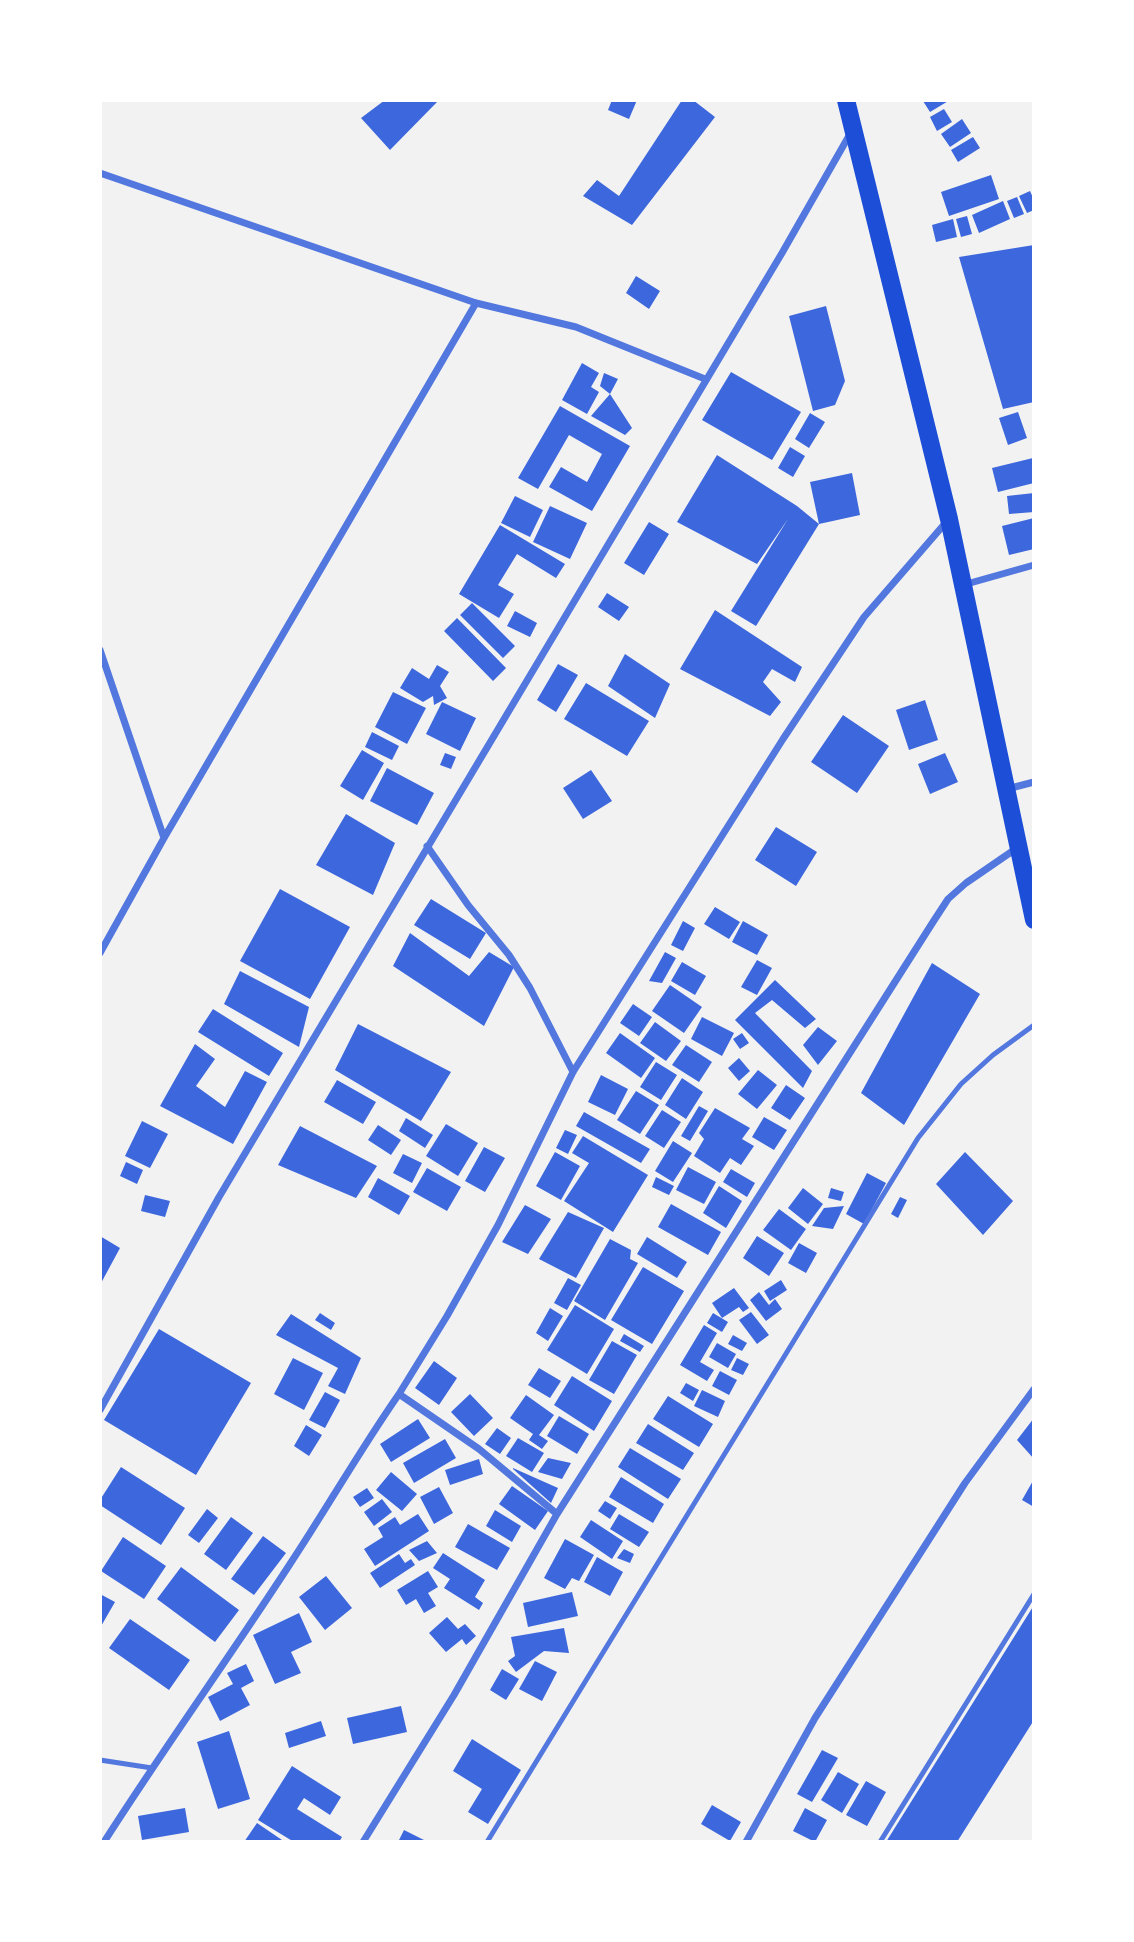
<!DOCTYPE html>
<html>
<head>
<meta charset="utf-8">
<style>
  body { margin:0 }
  #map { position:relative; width:1134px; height:1942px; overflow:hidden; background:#f2f2f2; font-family:"Source Sans 3",sans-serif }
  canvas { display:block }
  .frame { position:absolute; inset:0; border:102px solid #fff; pointer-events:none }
</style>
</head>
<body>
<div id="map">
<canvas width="1134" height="1942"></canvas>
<div class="frame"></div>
</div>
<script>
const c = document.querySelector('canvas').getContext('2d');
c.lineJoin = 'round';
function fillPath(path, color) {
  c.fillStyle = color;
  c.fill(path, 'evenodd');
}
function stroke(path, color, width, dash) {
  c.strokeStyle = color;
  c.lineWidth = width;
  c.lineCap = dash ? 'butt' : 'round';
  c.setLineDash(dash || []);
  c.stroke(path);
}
fillPath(new Path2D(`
  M385 100H439L390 150 361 118Z
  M612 100H637L629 119 608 110Z
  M682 100H693L715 117 632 225 583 196 597 180 619 196Z
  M924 100H950L930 112 923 101Z
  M944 109 952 122 937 131 930 117Z
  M962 119 971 133 950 147 941 134Z
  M973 137 980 148 958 162 951 150Z
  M991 175 999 199 949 216 941 192Z
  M1030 191 1034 200V210L1027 213 1019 196Z
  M1017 197 1024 214 1014 218 1007 201Z
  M1003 201 1010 219 979 233 972 215Z
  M967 216 972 234 961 237 956 219Z
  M953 219 957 237 936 242 932 225Z
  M1034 245V402L1003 409 959 257Z
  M636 276 660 291 649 309 626 293Z
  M826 306 845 381 835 405 813 411 789 316Z
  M582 363 599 373 591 387 599 392 587 414 562 400Z
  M731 372 801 412 772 460 702 420Z
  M604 373 618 379 610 394 632 428 625 435 591 416 610 394 600 386Z
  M560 406 630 446 592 511 549 487 561 467 587 482 602 454 569 435 538 489 518 478Z
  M1018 412 1027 438 1008 445 999 418Z
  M810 413 825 422 809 448 795 439Z
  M790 447 805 456 793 477 778 468Z
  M717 455 797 506 819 524 756 626 731 611 788 519 757 564 677 522Z
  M1033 458 1034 483 998 492 992 468Z
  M852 473 860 515 819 524 810 482Z
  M1034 493V512L1009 514 1007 496Z
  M515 496 543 510 530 537 501 523Z
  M550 506 587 523 570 559 533 542Z
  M1034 518V549L1009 555 1002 526Z
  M649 522 669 534 644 575 624 563Z
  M500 525 565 564 556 578 517 554 498 585 514 594 499 618 459 594Z
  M607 593 629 607 619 621 598 607Z
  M472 603 515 646 503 658 460 615Z
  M715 610 802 667 795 682 772 669 763 682 781 702 770 716 680 669Z
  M515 611 537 623 530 637 507 626Z
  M457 618 506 668 493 681 444 631Z
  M625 654 670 684 655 718 608 686Z
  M558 664 578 675 556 712 537 700Z
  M437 665 449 672 440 686 447 698 434 705 433 696 423 702 400 688 412 668 429 679Z
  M586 683 649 721 627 756 564 719Z
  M393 692 426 708 407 744 375 727Z
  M925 700 938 740 909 750 896 710Z
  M442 702 476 718 460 751 426 734Z
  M843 715 889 746 857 793 811 762Z
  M372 732 399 746 392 760 365 747Z
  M362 750 384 763 363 800 340 786Z
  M445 753 456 757 451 769 440 765Z
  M945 753 958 782 930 794 918 764Z
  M387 768 434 793 417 825 370 801Z
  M591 770 612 801 583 819 563 788Z
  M346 814 395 843 373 895 316 865Z
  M776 827 817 852 796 886 755 860Z
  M280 889 350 927 310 999 240 961Z
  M431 899 486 933 470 959 414 925Z
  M715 907 740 922 729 939 704 924Z
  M683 921 695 928 683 951 671 945Z
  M743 921 768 935 757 955 732 942Z
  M410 933 469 976 489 952 514 967 484 1026 393 966Z
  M665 952 676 958 662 983 649 981Z
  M757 960 772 968 757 995 741 987Z
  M682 962 706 976 695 995 671 981Z
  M932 963 980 994 904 1125 861 1093Z
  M240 971 309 1007 299 1047 224 1004Z
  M775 980 816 1019 805 1028 772 1000 755 1013 812 1071 803 1088 735 1020Z
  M670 985 702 1007 684 1033 652 1011Z
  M633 1004 652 1017 639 1036 620 1023Z
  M213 1009 283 1053 269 1076 198 1032Z
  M702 1017 734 1033 722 1056 691 1039Z
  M655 1022 681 1041 666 1061 640 1043Z
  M358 1024 451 1072 421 1121 335 1070Z
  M818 1027 837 1041 818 1065 803 1045Z
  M620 1033 655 1058 641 1078 606 1053Z
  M742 1033 749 1043 740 1049 733 1039Z
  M195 1044 215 1059 196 1086 225 1107 245 1071 267 1082 233 1144 160 1106Z
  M686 1045 712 1062 699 1082 672 1065Z
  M739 1058 750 1071 739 1081 728 1068Z
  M656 1062 677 1075 661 1100 640 1087Z
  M758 1070 777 1085 757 1109 738 1094Z
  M601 1075 628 1089 615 1115 588 1102Z
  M682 1078 703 1092 686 1119 665 1105Z
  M337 1080 376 1102 363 1124 324 1102Z
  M786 1085 805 1098 790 1120 771 1108Z
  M636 1091 659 1105 640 1134 617 1120Z
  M699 1106 708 1111 690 1141 681 1136Z
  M715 1108 750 1128 742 1139 754 1146 741 1165 730 1158 720 1173 694 1156 704 1139 699 1133Z
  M662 1110 681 1122 664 1148 645 1136Z
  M584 1112 650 1149 641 1163 576 1126Z
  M764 1117 787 1130 774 1150 752 1137Z
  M406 1118 433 1135 425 1148 399 1131Z
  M142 1121 168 1134 150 1168 125 1156Z
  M446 1124 478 1143 458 1176 426 1156Z
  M378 1125 401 1140 391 1155 368 1140Z
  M300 1126 377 1166 356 1198 278 1165Z
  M565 1130 577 1135 568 1154 556 1148Z
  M583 1136 648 1175 613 1232 564 1201 589 1163 572 1153Z
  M673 1141 692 1153 673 1182 655 1171Z
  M484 1147 505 1158 485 1192 465 1181Z
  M555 1152 580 1166 561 1200 536 1186Z
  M965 1152 1013 1201 983 1235 936 1184Z
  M403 1154 422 1163 412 1183 393 1173Z
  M126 1162 143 1170 137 1184 120 1176Z
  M688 1167 716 1182 704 1204 676 1190Z
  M427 1168 461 1187 447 1211 413 1192Z
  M731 1169 755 1183 747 1197 723 1182Z
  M867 1173 886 1183 864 1224 846 1214Z
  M656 1177 674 1186 669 1195 652 1187Z
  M378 1178 410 1196 399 1215 368 1197Z
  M719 1186 742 1201 726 1228 703 1213Z
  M803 1188 823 1204 808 1224 788 1208Z
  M831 1188 844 1192 841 1201 828 1198Z
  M145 1195 170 1201 165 1217 141 1211Z
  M900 1197 907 1200 898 1218 891 1214Z
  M671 1204 721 1232 708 1255 658 1227Z
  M525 1205 551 1219 528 1254 502 1242Z
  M844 1206 833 1229 812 1226 824 1208Z
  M779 1209 806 1229 791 1250 763 1230Z
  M568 1212 604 1228 576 1278 539 1259Z
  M100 1236 120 1248 100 1285Z
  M757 1236 784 1253 769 1276 743 1258Z
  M647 1237 687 1262 677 1278 637 1254Z
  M610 1239 631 1250 630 1259 638 1263 605 1320 574 1301Z
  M799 1243 817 1253 806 1273 788 1263Z
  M643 1267 684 1291 652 1344 611 1320Z
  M568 1278 581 1285 567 1310 554 1303Z
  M781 1280 787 1290 770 1301 764 1291Z
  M734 1288 749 1308 743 1312 739 1307 722 1318 712 1303Z
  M759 1292 769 1305 775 1299 782 1309 766 1321 750 1300Z
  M575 1305 614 1329 587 1374 547 1350Z
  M550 1308 563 1316 548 1341 536 1333Z
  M751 1312 769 1335 757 1344 739 1320Z
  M320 1313 335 1323 331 1330 315 1320Z
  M713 1313 728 1322 722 1332 707 1323Z
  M291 1314 361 1358 345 1394 328 1386 338 1368 276 1335Z
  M704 1325 717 1333 700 1362 714 1370 707 1381 680 1365Z
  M159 1329 251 1383 196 1475 104 1420Z
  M624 1334 644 1346 640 1352 620 1341Z
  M733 1335 747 1343 742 1351 728 1344Z
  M612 1341 637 1355 614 1394 589 1380Z
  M717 1343 736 1354 728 1368 709 1357Z
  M293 1358 323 1373 304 1410 274 1394Z
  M737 1358 749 1364 743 1375 731 1370Z
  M434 1361 457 1378 439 1405 415 1388Z
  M539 1368 561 1381 550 1398 528 1385Z
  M720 1371 737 1380 729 1395 712 1386Z
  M572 1376 612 1401 594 1431 554 1405Z
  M686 1383 699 1390 693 1401 680 1393Z
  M702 1390 725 1401 718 1417 694 1406Z
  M325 1392 340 1400 325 1428 309 1420Z
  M470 1394 493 1418 474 1436 451 1412Z
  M526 1395 554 1415 539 1435 548 1441 542 1449 529 1440 533 1434 510 1418Z
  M668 1396 713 1424 699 1447 653 1419Z
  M559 1416 589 1434 577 1454 547 1436Z
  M1034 1418V1459L1017 1440Z
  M418 1419 430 1438 391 1462 380 1444Z
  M648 1424 694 1453 683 1470 636 1443Z
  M306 1425 322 1435 309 1456 294 1446Z
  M497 1428 511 1438 500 1454 485 1444Z
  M518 1438 544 1453 532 1472 506 1456Z
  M445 1439 456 1458 414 1483 403 1463Z
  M630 1448 681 1479 668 1499 618 1467Z
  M548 1458 571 1463 562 1479 538 1472Z
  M479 1459 483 1474 450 1485 445 1470Z
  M121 1467 185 1508 161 1545 100 1505V1500Z
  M513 1468 558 1488 551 1503 513 1469Z
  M391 1472 417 1494 402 1511 376 1490Z
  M621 1477 664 1504 653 1523 609 1497Z
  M1034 1479V1507L1022 1500Z
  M512 1486 548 1511 535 1530 499 1504Z
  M439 1487 453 1513 434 1524 420 1497Z
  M367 1488 374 1498 360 1507 353 1497Z
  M382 1499 392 1512 374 1526 364 1512Z
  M605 1501 617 1508 610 1519 598 1511Z
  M207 1509 218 1518 199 1543 188 1535Z
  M495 1510 521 1526 512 1542 486 1526Z
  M418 1514 429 1531 375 1566 364 1549 383 1537 378 1528 395 1517 400 1525Z
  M619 1514 649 1532 639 1547 610 1529Z
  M231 1517 253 1533 226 1570 204 1554Z
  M591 1520 623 1541 612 1559 580 1537Z
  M468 1524 510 1548 497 1570 455 1547Z
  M263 1536 286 1553 254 1595 231 1579Z
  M123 1537 166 1566 144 1599 101 1571Z
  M565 1539 594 1555 579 1581 572 1578 565 1589 544 1578Z
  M427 1541 437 1553 419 1561 409 1550Z
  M624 1549 634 1554 630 1563 617 1558Z
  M443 1553 485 1580 475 1597 483 1603 479 1610 444 1588 450 1579 433 1568Z
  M399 1554 405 1563 411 1559 415 1565 380 1588 370 1573Z
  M597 1557 623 1572 610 1596 584 1582Z
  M181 1567 239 1610 215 1642 157 1599Z
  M428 1571 438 1587 428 1593 436 1606 424 1613 416 1599 406 1605 397 1590Z
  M326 1576 352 1608 325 1630 299 1597Z
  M572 1592 578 1616 528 1627 523 1603Z
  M100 1594 115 1602 100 1628Z
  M1034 1605V1720L957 1842H886Z
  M299 1613 312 1642 291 1652 301 1673 275 1684 253 1635Z
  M447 1617 458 1629 465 1624 476 1636 466 1645 462 1639 446 1652 429 1633Z
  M130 1619 190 1660 169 1690 109 1648Z
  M564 1628 569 1653 544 1651 516 1672 508 1661 515 1656 511 1637Z
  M535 1661 557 1672 542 1701 519 1689Z
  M246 1664 254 1681 241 1688 250 1705 220 1721 208 1697 233 1684 227 1673Z
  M502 1669 519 1679 506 1700 490 1690Z
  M401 1706 407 1732 353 1744 347 1718Z
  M321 1721 326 1736 289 1748 285 1733Z
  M229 1731 250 1799 218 1809 197 1742Z
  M472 1739 521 1770 488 1824 468 1812 482 1789 453 1771Z
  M822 1750 838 1758 812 1802 797 1794Z
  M292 1766 341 1797 330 1815 304 1798 297 1809 342 1837 339 1842H294L258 1820Z
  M838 1772 859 1784 842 1813 821 1800Z
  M866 1781 886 1792 867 1826 846 1815Z
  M712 1805 741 1822 730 1841 701 1824Z
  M185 1808 189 1832 142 1840 138 1816Z
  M805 1808 827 1820 815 1842 793 1831Z
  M257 1823 282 1840 280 1842H244Z
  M404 1830 428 1842H398Z`), '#3d67dc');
stroke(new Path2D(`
  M100 1760 152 1768
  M487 1842 918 1138 961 1084 993 1055 1034 1025
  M880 1842 1034 1594`), '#5277de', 5);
stroke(new Path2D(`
  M100 173 476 303 576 327 705 379
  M963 585 1034 565
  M100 650 164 838
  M1007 789 1034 782
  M427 846 468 905 509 955 530 988 573 1072
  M100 953 164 838 476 303
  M399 1394 447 1316 498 1225 573 1072 783 739 864 617 948 520
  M100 1410 219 1197 782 253 850 134
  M104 1842C164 1748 229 1658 290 1564 327 1508 360 1450 399 1394L479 1449 557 1514
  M363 1842 454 1695 557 1514 933 922 948 899 966 883 1017 848
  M746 1842 815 1718 965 1483 1034 1389`), '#5277de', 7);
stroke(new Path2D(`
  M846 100 949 519 1034 920`), '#1d4ed8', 18);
</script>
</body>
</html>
